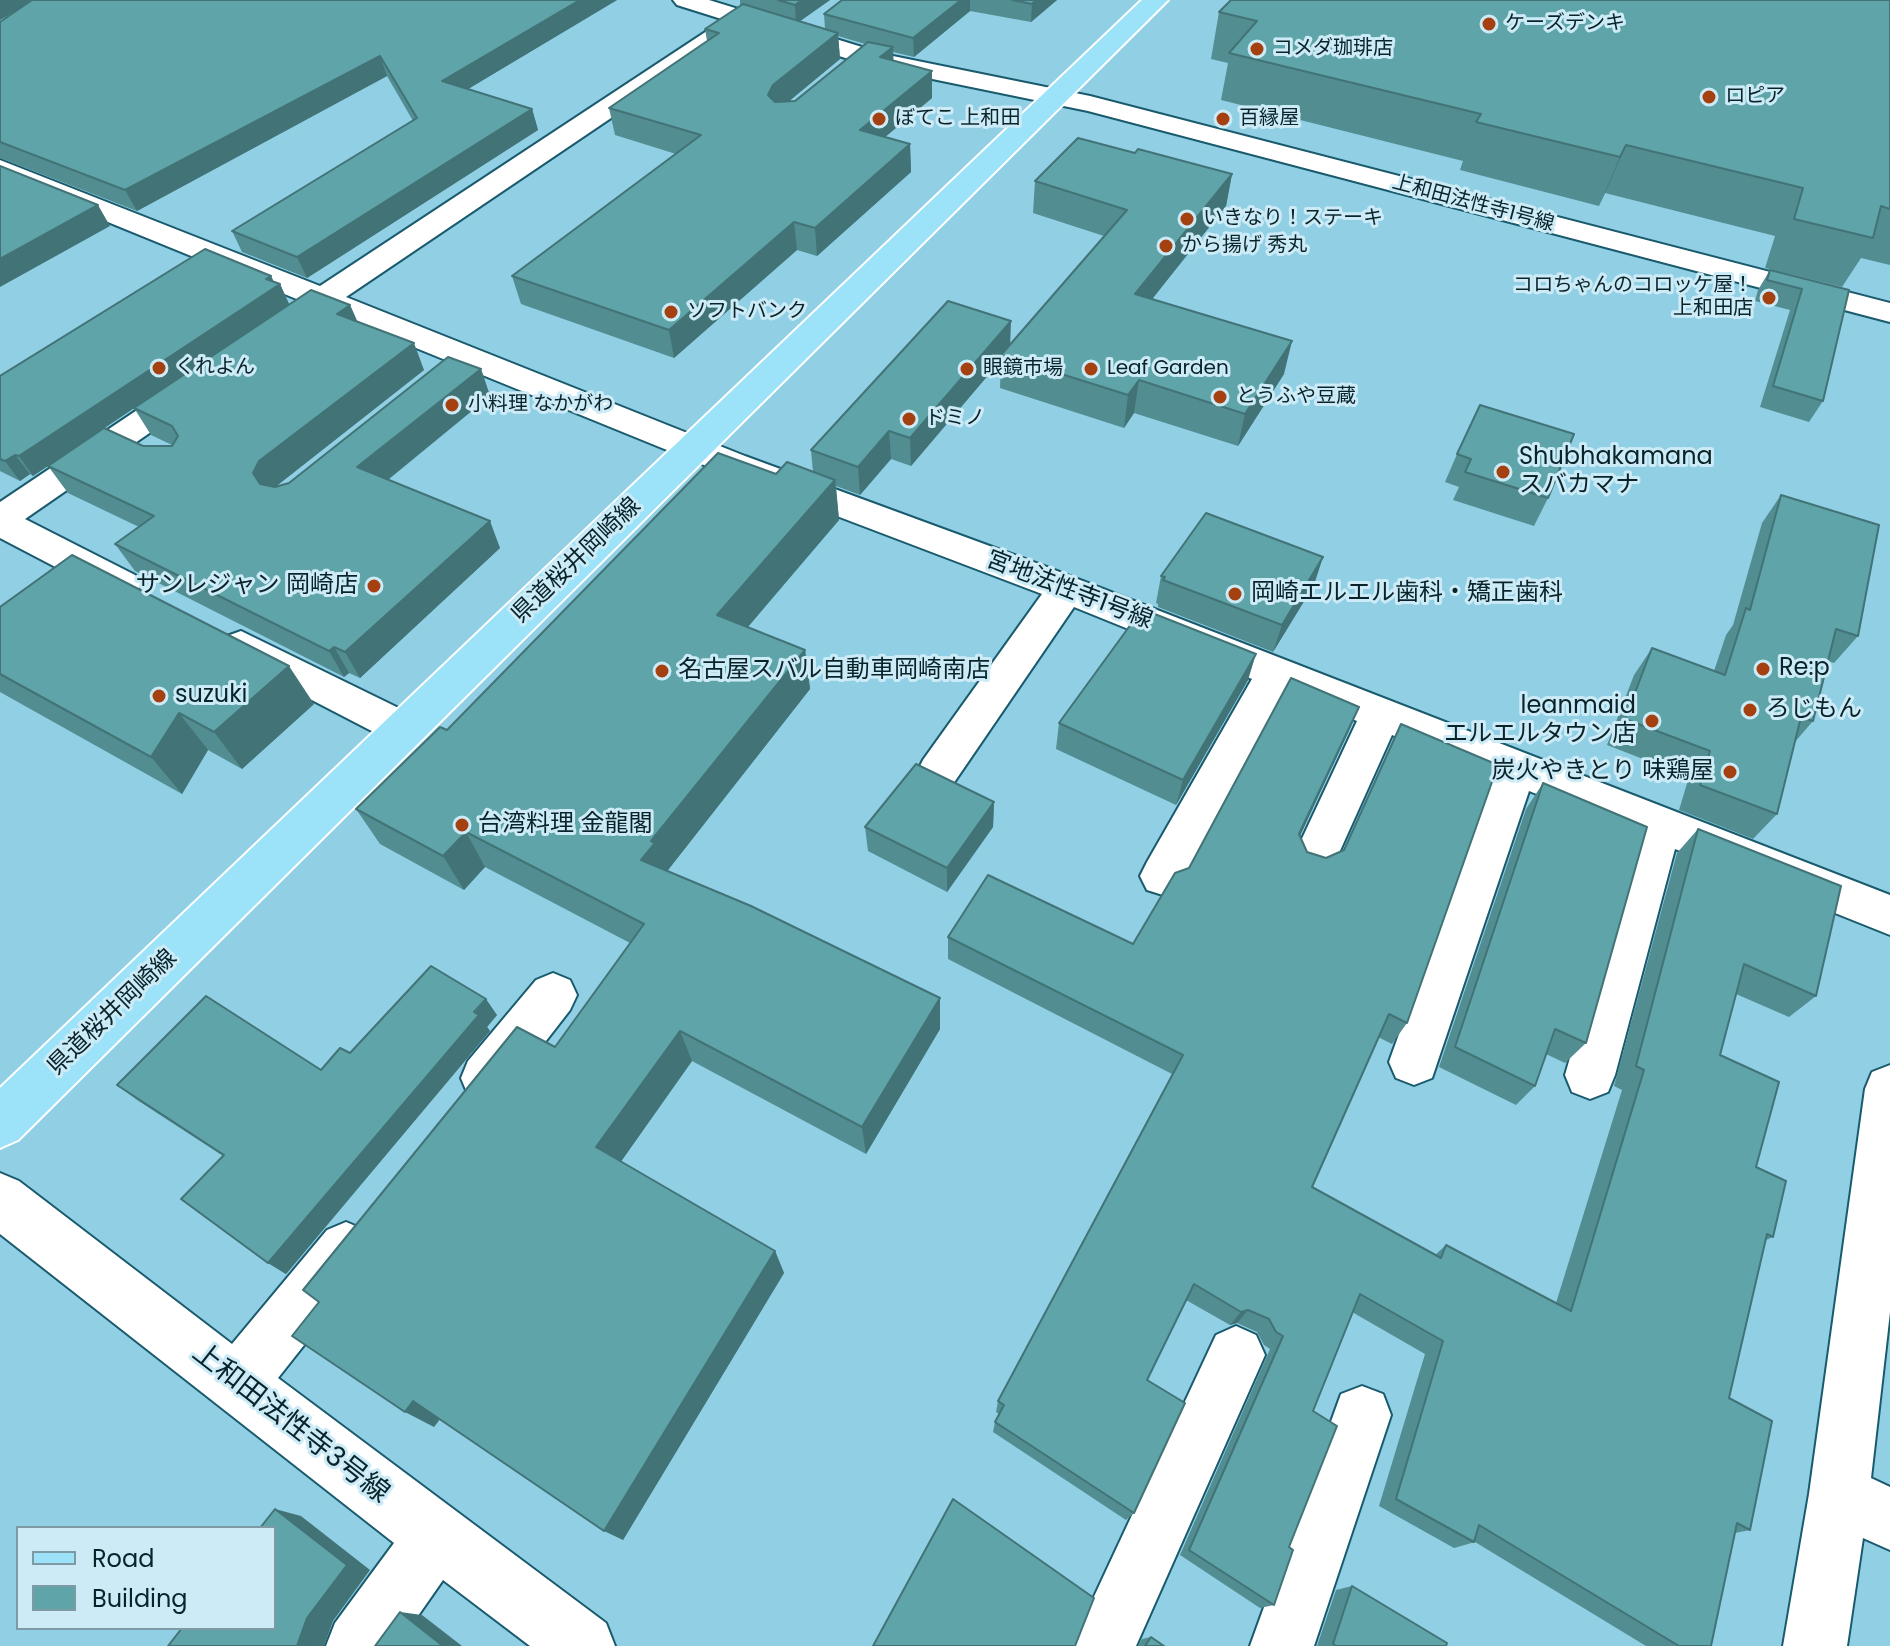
<!DOCTYPE html>
<html>
<head>
<meta charset="utf-8">
<style>
  body { margin:0 }
  #map { position:relative; width:1890px; height:1646px; overflow:hidden; background:#91cfe5; font-family:Poppins,sans-serif }
  canvas { display:block }
  .legend { position:absolute; left:16px; top:1526px; width:260px; height:104px; box-sizing:border-box; background:#ccebf6; border:2px solid #7e9ba5; margin:0; padding:10px 14px; list-style:none; font-size:24px; color:#09232b }
  .legend li { display:flex; align-items:center; gap:16px; height:40px }
  .legend b { width:40px; border:2px solid #7e9ba5 }
</style>
</head>
<body>
<div id="map">
<canvas width="1890" height="1646"></canvas>
<ul class="legend">
<li><b style="height:10px;background:#9ce2f8"></b>Road</li>
<li><b style="height:22px;background:#5fa4a9"></b>Building</li>
</ul>
</div>
<script>
const c = document.querySelector('canvas').getContext('2d');
c.lineJoin = 'round';
function stroke(path, color, width, dash) {
  c.strokeStyle = color;
  c.lineWidth = width;
  c.lineCap = dash ? 'butt' : 'round';
  c.setLineDash(dash || []);
  c.stroke(path);
}
function fillPath(path, color) {
  c.fillStyle = color;
  c.fill(path, 'evenodd');
}
function drawText(font, color, halo, rows, align = 'center') {
  c.font = font + ' Poppins,"Noto Sans JP",sans-serif';
  c.lineWidth = 6;
  c.setLineDash([]);
  c.textBaseline = 'middle';
  c.strokeStyle = halo;
  c.fillStyle = color;
  for (const [text, x, y, turn = 0] of rows) {
    c.save();
    c.translate(x, y);
    c.rotate((+turn || 0) * Math.PI / 180);
    c.textAlign = isNaN(turn) ? turn : align;
    if (halo) c.strokeText(text, 0, 0);
    c.fillText(text, 0, 0);
    c.restore();
  }
}
const minor = new Path2D(`
  M673 0H709L888 55 1090 96 1890 303V322L1088 111 874 67 677 5Z
  M719 27 728 29 731 34 728 39 346 297 745 456 1044 566 1890 895V935L1675 849 1615 1075 1608 1092 1590 1099 1572 1092 1565 1075 1635 833 1529 791 1432 1078 1414 1085 1396 1078 1389 1062 1492 775 1392 735 1330 873 1314 879 1298 873 1292 860 1357 721 1285 692 1179 890 1163 895 1147 890 1140 876 1147 862 1252 679 1074 607 953 784 938 789 923 784 917 772 923 760 1042 594 721 472 325 311 307 318 296 316 291 309 299 300 0 178V160L320 286 710 29Z
  M191 379 203 382 208 389 203 396 25 519 135 575 141 585 135 595 122 599 109 595 0 538V502L179 382Z
  M241 631 419 718 425 729 419 740 404 745 389 740 227 656 221 646 227 636Z
  M553 973 570 980 577 995 570 1010 504 1095 486 1102 468 1095 461 1078 468 1061 536 980Z
  M1890 1065V1312L1871 1478 1890 1487V1550L1863 1538 1847 1646H1783L1809 1494 1865 1089 1872 1072Z
  M0 1173 19 1181 232 1344 327 1230 346 1222 365 1230 373 1249 365 1268 278 1378 606 1623 615 1646H530L443 1580 397 1646H326L335 1623 394 1543 0 1234Z
  M1236 1326 1256 1335 1265 1355 1136 1646H1071L1216 1335Z
  M1362 1386 1383 1394 1391 1415 1314 1646H1250L1341 1394Z`);
const major = new Path2D(`
  M1142 0H1168L18 1140 0 1148V1088Z`);
stroke(minor, '#195a6d', 4);
stroke(major, '#fff', 4);
fillPath(minor, '#fff');
fillPath(major, '#9ce2f8');
fillPath(new Path2D(`
  M0 0H617L468 89 532 109 538 130 307 278 242 252 232 231 413 121 387 76 137 211 0 158V22L23 7 0 20Z
  M740 0H830L800 21 825 29 824 14 842 0H1057L1031 22 970 11 914 57 893 52V61L932 71V98L885 137 910 144 911 172 817 256 797 250 674 358 521 304 512 276 676 154 615 135 609 108 707 41 705 29 740 6ZM838 36 865 44 795 101H789L840 59Z
  M1890 0V265L1861 258 1842 287 1765 268 1775 236 1605 193 1599 206 1460 170 1463 161 1221 100 1228 63 1211 59 1219 12Z
  M1135 153 1232 174 1226 206 1152 299 1284 374 1238 446 1134 413 1124 428 1000 388 1001 360 911 466 891 459 860 495 836 486 839 520 747 627 805 650 810 689 667 871 940 998V1029L866 1154 692 1061 621 1161 775 1251 784 1273 623 1540 440 1419 434 1427 555 1047 630 943 485 867 464 890 380 844 356 809 447 730 776 474 813 472 811 450 1010 345 1104 236 1033 213 1035 181Z
  M1770 270 1849 290 1823 401 1809 422 1760 407 1790 310 1755 301 1758 290Z
  M271 276 274 282 280 284 289 304 33 476 30 474 20 481 0 471V376Z
  M350 305 357 321 424 370 275 487 289 483 481 369 490 396 388 480 500 548 360 678 349 673 344 677 135 571 115 544 139 527 68 493 48 466 143 446 172 445 151 435 134 408Z
  M1480 405 1548 498 1534 526 1453 500 1459 487 1445 482 1457 454Z
  M1781 495 1858 636 1834 663 1828 661 1813 721 1794 743 1777 814 1753 839 1679 810 1689 777 1607 745 1634 675 1652 648 1714 671 1726 635 1733 625 1762 523Z
  M1161 576 1314 585 1273 652 1158 607V604L1156 603Z
  M0 607 314 704 242 769 208 750 182 794 0 692Z
  M1248 680 1176 805 1056 749 1059 723Z
  M1359 707 1300 836 1307 852 1407 1023 1392 1044 1378 1037 1312 1187 1435 1255 1446 1245 1556 1303 1622 1090 1614 1086 1677 853 1698 829 1816 996 1789 1017 1736 994 1720 1055 1756 1167 1773 1237 1766 1240 1729 1398 1750 1530 1735 1533 1711 1646H1646L1475 1542 1454 1548 1379 1506 1425 1354 1352 1312 1313 1411 1289 1547 1274 1605 1260 1608 1180 1555 1270 1349 1264 1345 1257 1332 1237 1323 1230 1325 1186 1300 1147 1380 1134 1513 1126 1520 993 1432 995 1422 999 1414 996 1412 998 1401 1172 1074 948 959V937L1133 944 1189 868Z
  M1543 783 1586 1043 1565 1063 1546 1054 1535 1086 1516 1105 1439 1067 1526 809Z
  M994 802 993 827 947 892 868 851 865 827Z
  M497 1015 487 1027 490 1031 286 1274 268 1263 223 1156 137 1100 117 1085 321 1070 350 1053Z
  M1352 1586 1446 1646H1317L1336 1590Z
  M1151 1637 1164 1646H1138L1142 1639Z`), '#528d91');
fillPath(new Path2D(`
  M0 0H33L0 20Z
  M580 0H617L448 101 442 81Z
  M802 0H830L796 24 795 5Z
  M961 0H970V11L914 57 913 38Z
  M1036 0H1057L1031 22 1032 4Z
  M838 33 840 59 776 112 768 95 773 85Z
  M893 47 894 73 880 57Z
  M380 56 387 76 137 211 125 190Z
  M932 71V98L861 157 860 130Z
  M532 109 538 130 307 278 297 257Z
  M910 144 911 172 817 256 815 228Z
  M1626 145 1605 193 1599 206 1620 157Z
  M1232 174 1226 206 1130 327 1135 294Z
  M98 205 110 226 0 287V259Z
  M794 222 797 250 674 358 669 330Z
  M271 276 276 287 280 284 289 304 33 476 19 456Z
  M350 305 362 332 337 314Z
  M1011 321 1010 349 1001 355V360L911 466 910 438Z
  M1292 341 1284 374 1238 446 1245 414Z
  M414 343 424 370 274 488 268 500 253 473 259 461Z
  M481 369 490 396 370 494 357 467Z
  M1139 380 1134 413 1124 428 1128 395Z
  M889 431 891 459 860 495 858 467Z
  M15 455 30 474 20 481 5 461Z
  M835 480 839 520 725 654 717 615Z
  M490 521 500 548 360 678 345 652Z
  M1323 557 1314 585 1273 652 1282 625Z
  M334 647 349 673 344 677 329 651Z
  M805 650 810 689 665 874 641 860 651 841Z
  M1256 654 1248 680 1176 805 1183 780Z
  M289 666 314 704 242 769 214 732Z
  M1359 707 1348 733 1289 859 1299 834Z
  M179 713 208 750 182 794 151 757Z
  M994 802 993 827 947 892V868Z
  M466 832 485 867 464 890 443 856Z
  M940 998V1029L866 1154 862 1127Z
  M486 999 497 1015 487 1027 490 1031 286 1274 268 1263Z
  M680 1031 692 1061 613 1173 596 1147Z
  M775 1251 784 1273 623 1540 604 1531Z
  M1248 1310 1237 1323 1230 1325 1241 1312Z
  M413 1401 442 1416 434 1427 405 1412Z
  M275 1509 301 1516 370 1570 333 1621 324 1646H297L307 1618Z
  M400 1612 422 1615 462 1646H443Z`), '#427376');
const building = new Path2D(`
  M32 0H580L442 81 532 109 297 257 232 231 417 118 380 56 125 190 0 142V22Z
  M778 0H802L795 5Z
  M842 0H961L913 38 824 14Z
  M1012 0H1036L1032 4Z
  M1231 0H1890V209L1881 206 1873 238 1794 219 1803 188 1626 145 1620 157 1476 122 1481 114 1229 53 1257 21 1219 12Z
  M743 4 838 33 773 85 768 95 775 102 795 101 868 42 893 47 880 57 932 71 860 130 910 144 815 228 794 222 669 330 512 276 701 135 609 108 719 33 705 29Z
  M1078 138 1135 153 1138 149 1232 174 1135 294 1292 341 1245 414 1139 380 1128 395 1001 355 1127 210 1035 181Z
  M0 166 98 205 0 259Z
  M205 249 271 276 266 279 280 284 19 456 15 455 5 461 0 459V376Z
  M1770 270 1849 290 1823 401 1773 386 1802 289 1767 280Z
  M311 290 350 305 337 314 414 343 259 461 253 473 260 484 275 487 289 483 448 357 481 369 357 467 490 521 345 652 334 647 329 651 115 544 154 516 48 466 104 428 143 446H172L178 436 172 426 134 408Z
  M948 301 1011 321 910 438 889 431 858 467 811 450Z
  M1480 405 1574 434 1548 498 1465 472 1471 459 1457 454Z
  M718 453 776 474 787 462 835 480 717 615 805 650 651 841 655 843 641 860 751 906 940 998 862 1127 680 1031 596 1147 775 1251 604 1531 413 1401 405 1412 292 1336 319 1302 303 1290 517 1027 555 1047 644 924 466 832 443 856 356 809 440 727 447 730Z
  M1781 495 1879 525 1858 636 1836 629 1813 721 1801 717 1777 814 1700 785 1710 751 1625 719 1652 648 1725 675 1746 608 1750 610Z
  M1206 513 1323 557 1282 625 1163 580 1165 577 1161 576Z
  M72 555 289 666 214 732 179 713 151 757 0 674V607Z
  M1142 609 1256 654 1183 780 1059 723Z
  M1291 678 1359 707 1299 834 1307 852 1326 858 1344 850 1401 724 1498 765 1407 1023 1389 1014 1312 1187 1441 1258 1446 1245 1571 1311 1644 1070 1636 1066 1698 829 1841 886 1816 996 1744 964 1720 1055 1779 1082 1756 1167 1786 1181 1773 1237 1767 1234 1729 1398 1772 1421 1750 1530 1737 1523 1711 1646H1679L1479 1525 1474 1542 1396 1499 1443 1341 1360 1294 1313 1411 1337 1426 1289 1547 1293 1550 1274 1605 1189 1550 1283 1336 1276 1332 1269 1319 1248 1310 1241 1312 1194 1284 1147 1380 1185 1403 1134 1513 995 1422 1004 1405 998 1401 1183 1055 948 937 988 875 1133 944 1175 873 1189 868Z
  M916 764 994 802 947 868 865 827Z
  M1543 783 1647 827 1586 1043 1555 1029 1535 1086 1455 1047Z
  M431 966 486 999 474 1012 479 1015 268 1263 181 1199 224 1155 117 1085 206 996 321 1070 340 1048 350 1053Z
  M953 1499 1094 1598 1075 1646H873Z
  M275 1509 347 1565 307 1618 297 1646H306H168L182 1628H274V1528H260Z
  M1352 1586 1447 1643 1446 1646H1336L1333 1644Z
  M400 1612 443 1646H375Z
  M1151 1637 1164 1646H1145Z`);
fillPath(building, '#5fa4a9');
stroke(building, '#427376', 2);
for (const [x, y, r, color] of [
  [1489,24,8,"#a54011"],
  [1257,49,8,"#a54011"],
  [1709,97,8,"#a54011"],
  [879,119,8,"#a54011"],
  [1223,119,8,"#a54011"],
  [1187,219,8,"#a54011"],
  [1166,246,8,"#a54011"],
  [1769,298,8,"#a54011"],
  [671,312,8,"#a54011"],
  [159,368,8,"#a54011"],
  [967,369,8,"#a54011"],
  [1091,369,8,"#a54011"],
  [1220,397,8,"#a54011"],
  [452,405,8,"#a54011"],
  [909,419,8,"#a54011"],
  [1503,472,8,"#a54011"],
  [374,586,8,"#a54011"],
  [1235,594,8,"#a54011"],
  [1763,669,8,"#a54011"],
  [662,671,8,"#a54011"],
  [159,696,8,"#a54011"],
  [1750,710,8,"#a54011"],
  [1652,721,8,"#a54011"],
  [1730,772,8,"#a54011"],
  [462,825,8,"#a54011"]
]) {
  const dot = new Path2D();
  dot.arc(x, y, r, 0, 2 * Math.PI);
  c.fillStyle = color;
  c.fill(dot);
  stroke(dot, '#ccebf6', 3);
}
drawText('20px', '#09232b', '#ccebf6', [
  ["ケーズデンキ",1505,24],
  ["コメダ珈琲店",1273,49],
  ["ロピア",1725,97],
  ["ぼてこ 上和田",895,119],
  ["百縁屋",1239,119],
  ["いきなり！ステーキ",1203,219],
  ["から揚げ 秀丸",1182,246],
  ["コロちゃんのコロッケ屋！",1753,286,"right"],
  ["上和田店",1753,309,"right"],
  ["ソフトバンク",687,312],
  ["くれよん",175,368],
  ["眼鏡市場",983,369],
  ["Leaf Garden",1107,369],
  ["とうふや豆蔵",1236,397],
  ["小料理 なかがわ",468,405],
  ["ドミノ",925,419]
], 'left');
drawText('20px', '#09232b', '#ccebf6', [
  ["上和田法性寺1号線",1473,204,15]
]);
drawText('24px', '#09232b', '#ccebf6', [
  ["Shubhakamana",1519,458],
  ["スバカマナ",1519,486],
  ["サンレジャン 岡崎店",358,586,"right"],
  ["岡崎エルエル歯科・矯正歯科",1251,594],
  ["Re:p",1779,669],
  ["名古屋スバル自動車岡崎南店",678,671],
  ["suzuki",175,696],
  ["leanmaid",1636,707,"right"],
  ["エルエルタウン店",1636,735,"right"],
  ["ろじもん",1766,710],
  ["炭火やきとり 味鶏屋",1714,772,"right"],
  ["台湾料理 金龍閣",478,825]
], 'left');
drawText('24px', '#09232b', '#ccebf6', [
  ["県道桜井岡崎線",577,561,-44],
  ["宮地法性寺1号線",1069,591,21],
  ["県道桜井岡崎線",113,1013,-44]
]);
drawText('28px', '#09232b', '#ccebf6', [
  ["上和田法性寺3号線",290,1424,38]
]);
</script>
</body>
</html>
